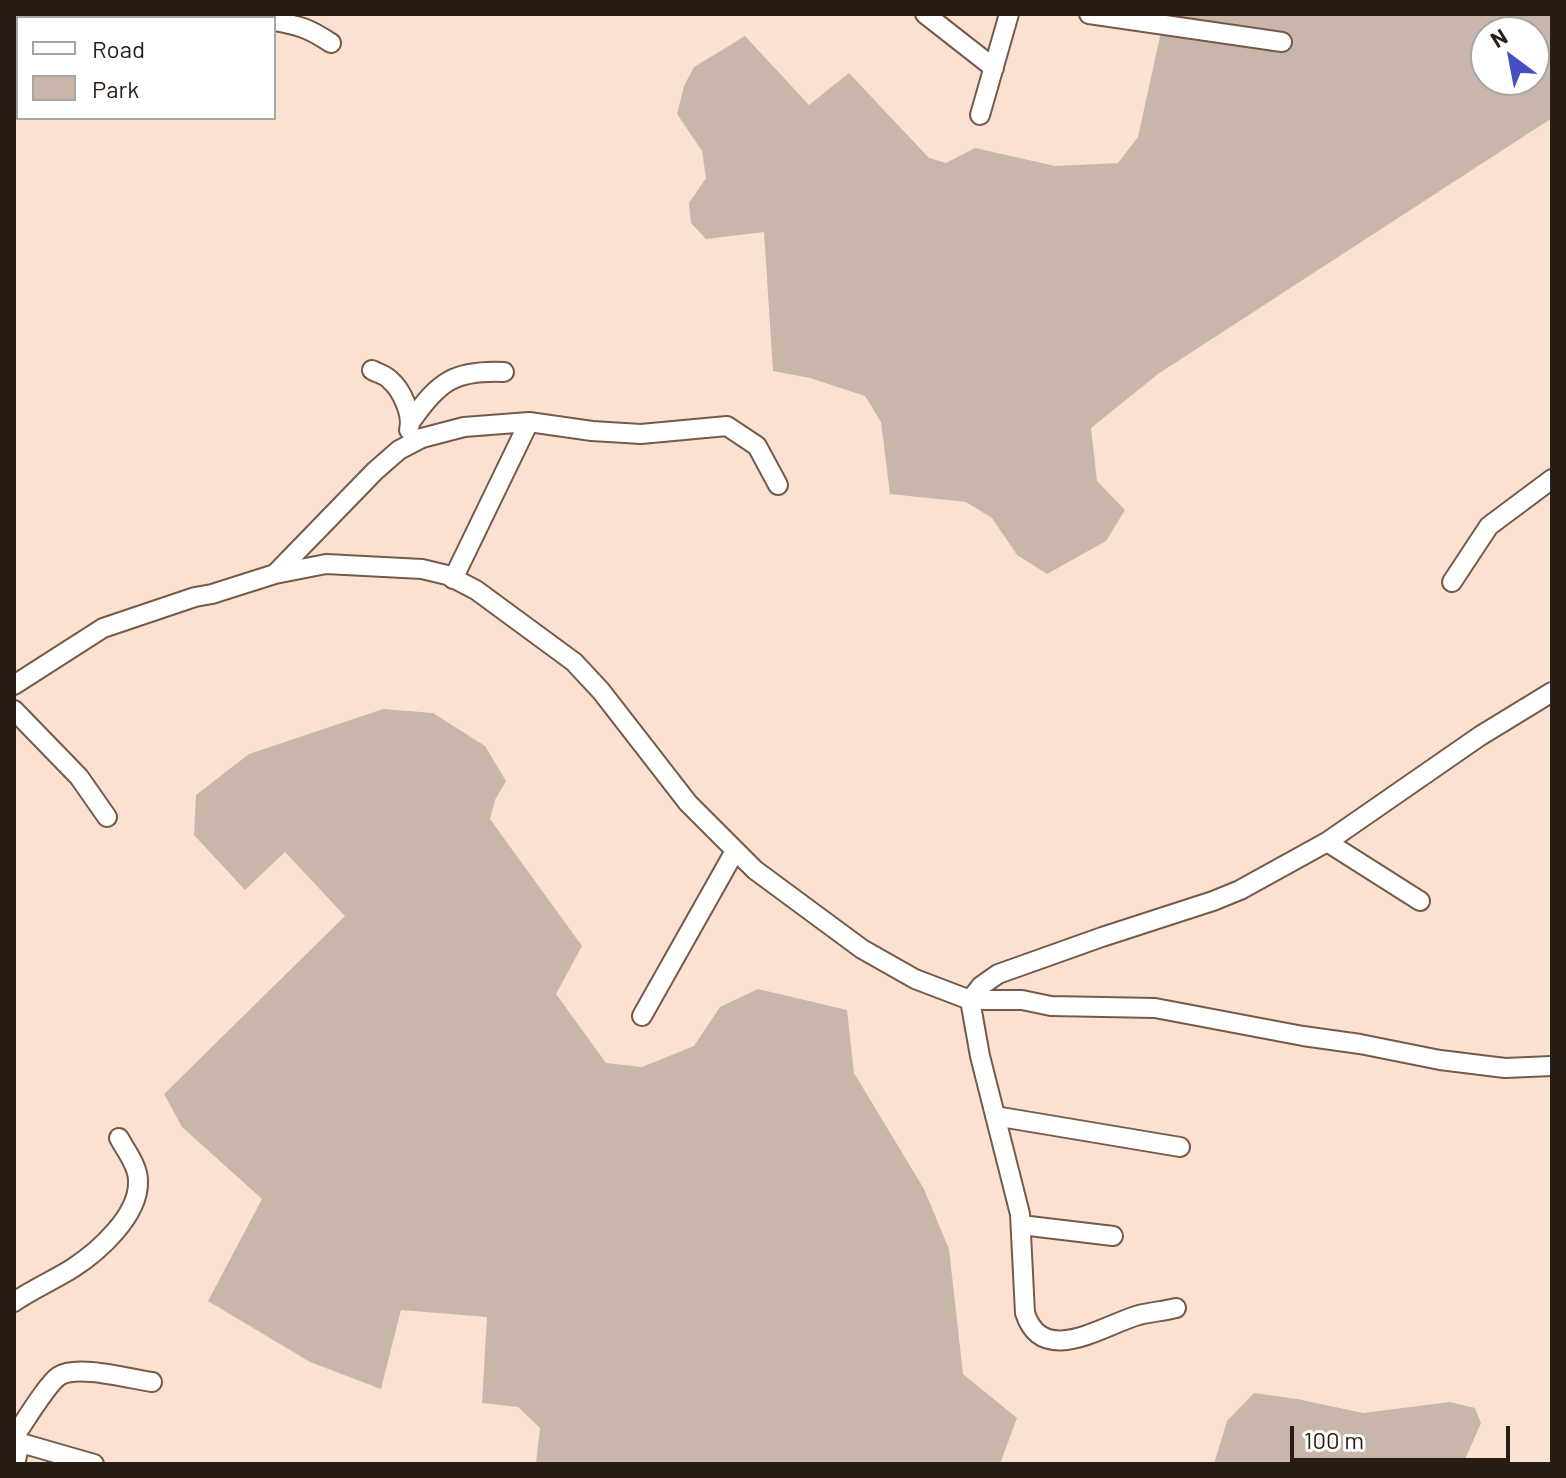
<!DOCTYPE html>
<html>
<head>
<meta charset="utf-8">
<style>
  body { margin:0 }
  #map { position:relative; width:1566px; height:1478px; overflow:hidden; background:#fbe1d1; font-family:Barlow,sans-serif }
  canvas { display:block }
  .frame { position:absolute; inset:0; border:16px solid #281d15; pointer-events:none }
  .legend { position:absolute; left:16px; top:16px; width:260px; height:104px; box-sizing:border-box; background:#fff; border:2px solid #a9a5a1; margin:0; padding:10px 14px; list-style:none; font-size:24px; color:#281d15 }
  .legend li { display:flex; align-items:center; gap:16px; height:40px }
  .legend b { width:40px; border:2px solid #a9a5a1 }
  .north { position:absolute; left:1470px; top:16px; width:80px; height:80px; box-sizing:border-box; background:#fff; border:2px solid #a9a5a1; border-radius:50%; rotate:328deg; font-size:22px; font-weight:700; line-height:32px; text-align:center; color:#281d15 }
  .north::after { content:''; display:block; margin:auto; width:28px; height:36px; background:#454fc4; clip-path:polygon(50% 0,100% 100%,50% 72%,0 100%) }
  .scale { position:absolute; left:1290px; top:1426px; width:220px; height:36px; box-sizing:border-box; border:4px solid #281d15; border-top:0; padding-left:10px; font-size:24px; line-height:28px; white-space:nowrap; color:#281d15; -webkit-text-stroke:6px #fff; paint-order:stroke }
</style>
</head>
<body>
<div id="map">
<canvas width="1566" height="1478"></canvas>
<div class="frame"></div>
<ul class="legend">
<li><b style="height:10px;background:#fff"></b>Road</li>
<li><b style="height:22px;background:#c9b6aa"></b>Park</li>
</ul>
<div class="north">N</div>
<div class="scale">100 m</div>
</div>
<script>
const c = document.querySelector('canvas').getContext('2d');
c.lineJoin = 'round';
function fillPath(path, color) {
  c.fillStyle = color;
  c.fill(path, 'evenodd');
}
function stroke(path, color, width, dash) {
  c.strokeStyle = color;
  c.lineWidth = width;
  c.lineCap = dash ? 'butt' : 'round';
  c.setLineDash(dash || []);
  c.stroke(path);
}
fillPath(new Path2D(`
  M1146 14H1552V118L1158 374 1091 428 1097 481 1125 510 1106 541 1047 574 1017 555 992 518 966 502 890 494 881 422 865 396 810 378 773 371 764 232 706 239 691 223 689 203 706 178 702 151 677 114 684 86 694 67 745 36 809 105 849 73 929 158 946 163 975 148 1055 166 1118 163 1138 137 1164 18ZM1486 32H1534V80H1486Z
  M383 709 433 713 485 746 506 781 495 800 490 819 582 946 556 994 606 1063 642 1067 694 1046 720 1007 758 989 847 1010 854 1073 924 1189 949 1249 963 1374 1017 1418 1000 1464H536L540 1428 518 1407 482 1403 487 1317 401 1310 381 1389 310 1362 208 1301 262 1199 182 1127 164 1094 345 916 285 852 245 890 194 835 196 795 249 754Z
  M1254 1393 1297 1399 1363 1413 1450 1402 1475 1408 1481 1423 1463 1464H1214L1227 1421Z`), '#c9b6aa');
const minor = new Path2D(`
  M242 14 259 18
  M925 14 994 68
  M1089 14 1282 42
  M190 18 193 14
  M274 21C301 26 308 28 331 43
  M980 115 1009 14
  M372 370C377 373 386 375 390 380 402 390 413 415 409 430
  M412 420C439 381 455 370 504 372
  M275 574 375 471 399 450 422 438 464 427 529 422 592 431 641 434 727 426 757 446 778 485
  M453 579 529 422
  M1452 582 1489 526 1552 479
  M14 685 103 628 195 597 212 594 275 574 326 564 422 569 447 575 476 590 574 662 601 691 688 803 755 870 862 949 915 979 970 1000H1022L1051 1006 1155 1008 1303 1036 1360 1044 1440 1060 1505 1068 1552 1066
  M14 710 79 777 107 817
  M1327 842 1420 901
  M642 1016 735 851
  M995 1116 1180 1147
  M1021 1225 1113 1236
  M14 1302C33 1289 54 1280 73 1268 99 1251 138 1216 138 1183 139 1167 126 1151 119 1138
  M1176 1308C1164 1311 1151 1312 1139 1315 1103 1325 1043 1368 1025 1313L1020 1214 980 1056 970 1000 981 986 998 974 1102 937 1213 901 1240 890 1327 842 1480 736 1552 692
  M14 1437C24 1423 47 1384 59 1376 77 1364 130 1379 152 1382
  M14 1441 94 1464
  M15 1464 20 1443`);
stroke(minor, '#755a48', 22);
stroke(minor, '#fff', 18);
</script>
</body>
</html>
